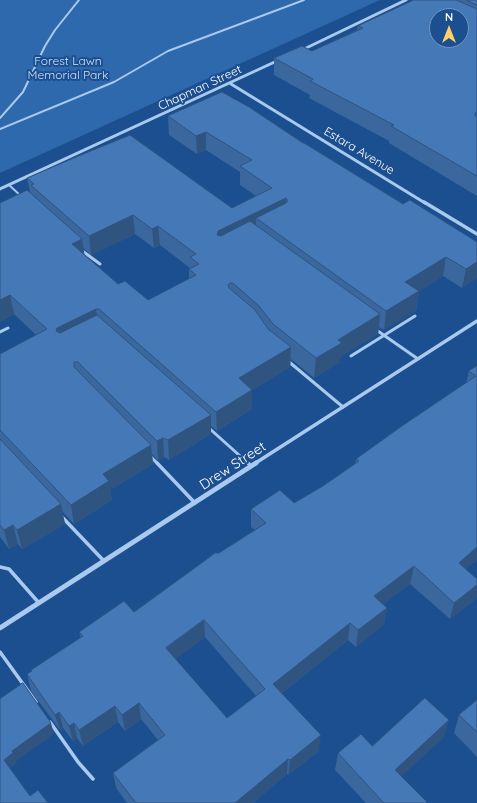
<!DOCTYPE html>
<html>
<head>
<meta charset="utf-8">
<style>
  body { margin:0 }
  #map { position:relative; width:477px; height:803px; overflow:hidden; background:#1b4f8f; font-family:Quicksand,sans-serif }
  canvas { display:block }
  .north { position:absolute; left:429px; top:8px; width:40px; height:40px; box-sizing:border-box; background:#1b4f8f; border:1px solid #7695bc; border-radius:50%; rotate:0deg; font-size:11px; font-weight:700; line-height:16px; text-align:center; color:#fff }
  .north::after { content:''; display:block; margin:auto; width:14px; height:18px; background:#ffd166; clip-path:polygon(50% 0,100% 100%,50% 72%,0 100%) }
</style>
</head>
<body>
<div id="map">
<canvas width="477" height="803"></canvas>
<div class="north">N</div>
</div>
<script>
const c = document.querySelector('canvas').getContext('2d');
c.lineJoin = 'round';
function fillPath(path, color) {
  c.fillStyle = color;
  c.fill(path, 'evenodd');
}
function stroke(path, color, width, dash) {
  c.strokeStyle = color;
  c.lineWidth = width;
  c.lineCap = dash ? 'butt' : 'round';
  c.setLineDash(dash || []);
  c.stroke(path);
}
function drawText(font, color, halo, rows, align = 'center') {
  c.font = font + ' Quicksand,sans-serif';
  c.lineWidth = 4;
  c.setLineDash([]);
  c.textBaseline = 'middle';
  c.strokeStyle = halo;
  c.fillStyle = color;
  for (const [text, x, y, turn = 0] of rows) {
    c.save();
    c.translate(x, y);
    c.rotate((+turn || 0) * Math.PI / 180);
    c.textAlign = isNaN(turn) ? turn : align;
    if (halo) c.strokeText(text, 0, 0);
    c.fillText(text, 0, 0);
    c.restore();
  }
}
fillPath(new Path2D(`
  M0 0H380L0 173Z`), '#2e69ad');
stroke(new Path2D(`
  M0 118 23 92 45 46 55 30 79 0
  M0 129 114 82 168 51 304 0
  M9 185 21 196`), '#a9c9ee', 2);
stroke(new Path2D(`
  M81 250 100 264
  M375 329 418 359
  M0 332 8 328
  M351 356 415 316
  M288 361 343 407
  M210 429 249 464
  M149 455 158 464`), '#a9c9ee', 3);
stroke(new Path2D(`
  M157 463 195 503
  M248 463 251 466
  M62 517 104 561
  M0 567 9 569 39 603
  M0 652 36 702
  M50 722 78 762 93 779`), '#a9c9ee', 3.5);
stroke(new Path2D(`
  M302 50 406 0
  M231 84 425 203
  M0 189 279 60`), '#a9c9ee', 3);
stroke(new Path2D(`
  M424 202 477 234
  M254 464 477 321`), '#a9c9ee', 3.5);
stroke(new Path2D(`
  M0 628 256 463`), '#a9c9ee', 5);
fillPath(new Path2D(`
  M414 0H477V196L389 143V141L309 98 310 95 274 75V58L312 51 357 30 358 26Z
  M168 116 303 143 403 204 477 242 462 288 443 276 419 291 416 311 384 330 379 327 378 334 340 357V362L314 378 291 359 290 367 252 390V409L217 431 211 426V434L169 460 164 457 158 461 152 454 153 464 110 490 112 500 74 524 62 511 65 524 22 549 18 544 9 549 0 537V354L36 335 14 314 0 322 30 192 27 178 232 208 256 196 240 185V172L206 150 197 154 169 135ZM135 234 154 248 160 245 190 268 189 269V279L148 300 118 284 84 255 83 248 91 255Z
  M477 366V560L466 569 476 599 450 619 410 584 383 604 387 608 384 624 356 647 348 640 282 693 319 751 288 775 287 774 253 803H127L116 788 113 773 158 740 141 719 125 731 118 722 83 746 77 738 73 741 63 728 60 730 31 691 27 674 32 671 31 670 81 638 79 632 134 612 219 553 255 530 251 527V509L294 503 323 486 355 464 356 459 466 383 469 371ZM205 637 256 696 227 718 175 659Z
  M477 700V757L454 733 459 715Z
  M444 737 401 776 426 803H366L335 770 338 753 372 746Z`), '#3a679d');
fillPath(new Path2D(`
  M206 132V150L197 154 196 136Z
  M286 198 285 217 256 218V232L219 250 217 235 218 231Z
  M133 215 135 234 91 255 89 236Z
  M158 226 160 245 154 248 152 229Z
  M82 239 85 258 72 244Z
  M446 257 443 276 405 300 419 291 416 311 384 330 386 311 405 282Z
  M477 262V279L462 288 466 269Z
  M10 295 14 314 0 322V300Z
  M96 309 99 328 59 351 56 331 57 328Z
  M380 314 378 334 340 357V362L314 378 316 358 338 340Z
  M291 347 290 367 239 398V378Z
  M252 390V409L217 431 216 412Z
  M211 415V434L169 460 168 440Z
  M163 438 164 457 158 461 157 441Z
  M151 445 153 464 110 490 112 500 74 524 71 505 103 474Z
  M61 504 65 524 22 549 17 530Z
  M13 525 18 544 9 549 4 530Z
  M477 547V560L454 580 459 563Z
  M414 566 410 584 371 613 374 596Z
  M477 585V596L476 599 450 619 454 603Z
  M387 608 384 624 356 647 358 630Z
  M204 620 205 637 168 665 166 648Z
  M350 623 348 640 273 700V684Z
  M139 703 141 719 125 731 122 715Z
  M115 706 118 722 83 746 79 730Z
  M59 712 63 728 60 730 55 715Z
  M449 720 444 737 391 786 395 770Z
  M51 723 54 734 16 761 17 763 8 770 4 760 12 751Z
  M74 723 77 738 73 741 69 726Z
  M321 735 319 751 288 775 290 760Z
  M288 759 287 774 253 803H235Z`), '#305480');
const building = new Path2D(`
  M414 0H456L477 9V113H475V116L477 117V176L391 126 394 125 310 81 313 79 274 58 302 46 312 51 363 28 358 26ZM437 16H461V40H437Z
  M467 0H477V5Z
  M222 92 249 107 303 143H304L403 204 410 200 477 242V262L466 269 446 257 405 282 419 291 386 311 256 218 286 203 288 201 286 198 218 231 217 235 221 236 250 221 380 314 338 340 342 343 316 358 273 324 259 306 233 283H230L228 285 229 288 255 310 268 329 291 347 239 378 252 390 216 412 99 309H96L57 328 56 331 60 333 97 315 211 415 168 440 163 438 157 441 78 362H74V367L151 445 103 474 109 481 71 505 0 430V354L47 329 10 295 0 300V203L27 190 82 239 72 244 118 284 125 281 148 300 196 275 189 269 199 264 190 257 196 254 158 226 152 229 133 215 89 236 34 188 31 185 34 184 27 178 76 157 130 135 232 208 272 188 240 166 252 160 206 132 196 136 168 116Z
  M477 366V547L459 563 477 579V585L454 603 414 566 374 596 387 608 358 630 350 623 273 684 321 735 290 760 288 759 235 803H136L113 773 165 735 139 703 122 715 115 706 79 730 74 723 69 726 59 712 55 715 27 674 32 671 31 670 83 636 79 632 124 601 134 612 207 559 215 553H219L266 523 251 509 280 490 294 503 323 486 359 461 356 459 399 428 476 376 469 371ZM204 620 265 689 227 718 166 648Z
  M0 439 61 504 17 530 13 525 4 530 0 525Z
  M23 683 51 723 12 751 13 753 4 760 30 796 38 790 48 803H0V699Z
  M425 698 449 720 395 770 427 802 426 803H384L338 753 361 734 372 746Z
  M477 700V732L459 715Z`);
fillPath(building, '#4478b7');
stroke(building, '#305480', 1);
drawText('12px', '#cfe3fa', '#1b4f8f', [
  ["Forest Lawn",68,61],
  ["Memorial Park",68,75]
]);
drawText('12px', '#fff', '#1b4f8f', [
  ["Chapman Street",200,88,-25],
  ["Estara Avenue",359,151,31]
]);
drawText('14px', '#fff', '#1b4f8f', [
  ["Drew Street",233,466,-33]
]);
</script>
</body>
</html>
